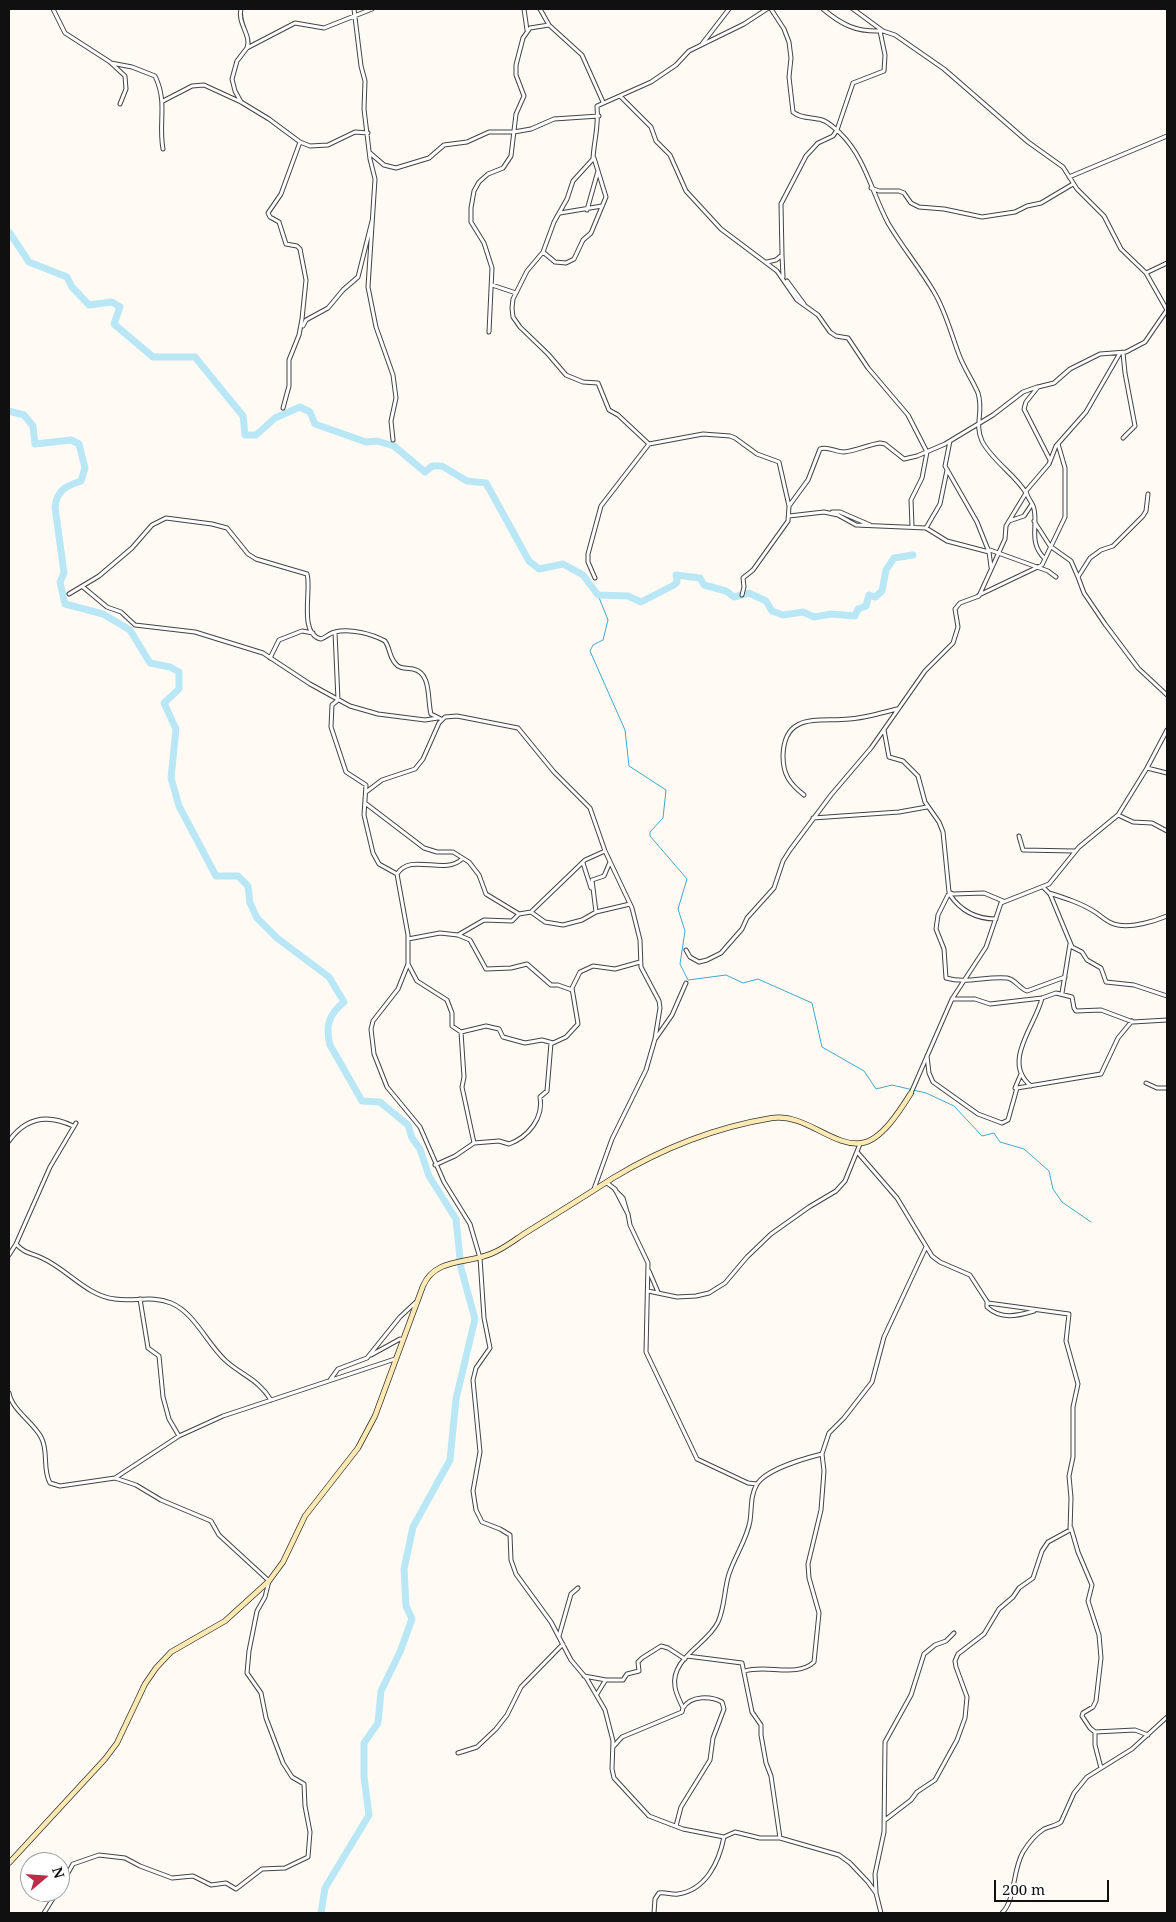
<!DOCTYPE html>
<html>
<head>
<meta charset="utf-8">
<style>
  body { margin:0 }
  #map { position:relative; width:1176px; height:1922px; overflow:hidden; background:#fffbf4; font-family:"Noto Serif",serif }
  canvas { display:block }
  .frame { position:absolute; inset:0; border:10px solid #101010; pointer-events:none }
  .north { position:absolute; left:20px; top:1852px; width:50px; height:50px; box-sizing:border-box; background:#fff; border:1px solid #9f9f9f; border-radius:50%; rotate:72deg; font-size:14px; font-weight:700; line-height:20px; text-align:center; color:#101010 }
  .north::after { content:''; display:block; margin:auto; width:18px; height:22px; background:#bd2c46; clip-path:polygon(50% 0,100% 100%,50% 72%,0 100%) }
  .scale { position:absolute; left:994px; top:1880px; width:115px; height:22px; box-sizing:border-box; border:2px solid #101010; border-top:0; padding-left:6px; font-size:15px; line-height:18px; white-space:nowrap; color:#101010; -webkit-text-stroke:4px #fff; paint-order:stroke }
</style>
</head>
<body>
<div id="map">
<canvas width="1176" height="1922"></canvas>
<div class="frame"></div>
<div class="north">N</div>
<div class="scale">200 m</div>
</div>
<script>
const c = document.querySelector('canvas').getContext('2d');
c.lineJoin = 'round';
function stroke(path, color, width, dash) {
  c.strokeStyle = color;
  c.lineWidth = width;
  c.lineCap = dash ? 'butt' : 'round';
  c.setLineDash(dash || []);
  c.stroke(path);
}
stroke(new Path2D(`
  M598 595 608 620 603 640 593 645 590 651 625 730 629 766 666 790 663 818 650 832V836L687 879 678 909 685 931 680 964 688 980 726 975 743 983 758 979 812 1003 822 1047 864 1071 876 1089 892 1085 926 1093 954 1106 982 1136 994 1133 1000 1142 1024 1149 1049 1171 1053 1189 1062 1202 1091 1222`), '#43a6c9', 1);
stroke(new Path2D(`
  M9 232 29 262 67 277 72 287 89 305 112 302 120 307 114 324 153 357H195L243 416 245 435H256L275 418 300 407 310 412 315 424 366 442 377 441 394 446 425 472 432 466H442L467 481 486 483 529 561 539 569 563 564 583 575 598 595 628 596 641 602 674 585 677 582 676 575 700 578 704 585 726 591 734 597 749 593 766 601 772 611 783 615 803 612 814 617 831 614 855 616 858 609 866 606 869 595 875 597 882 591 886 570 894 558 913 555
  M9 411 24 415 33 426 35 444 71 440 79 444 85 468 81 481C66 486 57 490 55 507L64 573 60 582 65 604 103 614 130 630 150 663 170 667 179 672V689L164 703 176 729 171 778 179 806 216 876H238L248 886 250 903 257 918 277 938 329 977 344 1002C329 1014 325 1026 330 1045L362 1101 380 1102 408 1125 412 1138 420 1149 429 1176 456 1219 461 1268 475 1319 456 1399 450 1460 413 1527 404 1569 406 1606 412 1619 400 1652 381 1691 378 1723 364 1743V1777L369 1815 325 1888 321 1913`), '#bae7f5', 7);
const street = new Path2D(`
  M53 9 65 33 110 62 125 76 126 89 120 104
  M241 9C237 23 252 36 247 48
  M354 9 361 66 365 81 364 109 370 159 375 179 368 287 376 327 393 375 396 398 391 421 393 440
  M524 9 527 30
  M540 9 549 25 582 55 603 102
  M823 9C842 25 856 32 881 31
  M853 9 883 31 895 35 944 69 1028 142 1063 167 1077 189 1104 216 1121 249 1146 273 1167 310 1145 342 1126 352 1100 354 1070 369 1054 383 1038 387 1026 402 1024 409 1050 460
  M702 44 729 9
  M111 63 132 67 155 76C168 103 158 122 163 149
  M620 96 651 127 656 141 670 155 686 191 721 229 777 271 797 300 818 315 830 332 836 336 848 338 868 368 908 415 927 452 922 478 911 500 912 526
  M163 101 192 86 204 85 241 102 269 119 300 142 310 146 328 145 355 132 368 133
  M241 102 235 91 232 79 237 61 247 48 295 23 324 28 372 9
  M370 153 384 165 396 168 429 158 444 145 467 142 489 132H514L531 129 554 119 599 116
  M1069 177 1167 136
  M871 188 879 191H899L904 193 911 203 919 207 944 209 982 217 1015 212 1027 206 1041 203 1073 184
  M587 210 598 171
  M560 213 602 206
  M543 252 555 262 566 263 574 259 583 240 591 233 606 197 594 158
  M782 255 783 277
  M767 262 776 260 782 255 781 204 806 156 818 143 833 136 837 130 853 83 884 71 885 55 880 31
  M1146 273 1167 263
  M787 281 804 304
  M492 285 516 293
  M303 326 306 320 328 308 343 290 358 277 372 221
  M489 332 492 268 484 243 471 222V208L474 191 479 182 488 174 503 168 511 156 516 114 524 96 516 75V65L523 38 530 28 549 25
  M283 408 289 386V360L299 335 302 319 306 280 300 249 297 246 286 244 279 222 270 217 268 213 281 194 300 142
  M1123 438 1135 426 1125 373 1123 353
  M950 441 945 466 977 522 989 552
  M649 444 618 415 609 410 598 383 583 382 566 375 548 354 520 327 513 317 512 308 513 299 527 271 543 252 554 222 567 199 573 181 593 159C594 139 599 128 597 106L651 82 676 65 689 51 744 24 767 9
  M1148 494 1146 511 1143 516 1113 546 1101 550 1090 558 1078 577 1084 593 1105 624 1138 668 1167 695
  M789 506 808 480 820 449C828 446 835 452 844 452 856 451 867 445 880 443L885 444 904 459 917 456 945 444 993 415 1023 392 1037 387
  M832 512H840L870 525
  M789 516 824 512 838 515 856 525 926 528 947 541 989 552 991 567
  M1009 521 1024 516 1032 504
  M1034 521 1050 546 1071 561 1078 577
  M926 528 940 504 947 470
  M990 550 1048 571 1056 577
  M1045 559C1028 542 1038 527 1034 509 1033 503 1027 498 1026 491L1049 464 1056 446 1086 412 1120 353
  M595 578 588 562V554L601 506 649 444 703 434 730 436 735 438 757 454 779 462 789 506 788 521 753 570 743 578 744 587 742 595
  M83 587 107 607 121 612 135 625 195 632 263 653 310 684 350 706 378 714 425 720 438 718
  M69 594 99 576 132 548 152 525 166 518 212 524 227 528 248 554 256 559 307 574C312 589 298 634 321 639 326 637 330 633 335 632 350 628 372 634 385 641 390 648 389 656 395 663 399 669 406 668 413 669 432 673 427 700 431 714L441 719
  M979 595 1042 565 1065 517V468L1058 444
  M335 632 338 700 332 705 331 727 346 772 366 785 364 815 373 853 379 864 397 874 408 935V964L398 989 373 1021 371 1029 374 1054 387 1087 420 1127 444 1182 470 1224 480 1258 484 1318 490 1348 476 1368 473 1380 480 1452 473 1491 476 1510 482 1522 500 1529 510 1535 511 1560 516 1574 551 1622 571 1660 587 1679 605 1710 613 1741 612 1769 614 1778 649 1816 683 1829 724 1837
  M270 658 279 640 302 631 313 633
  M884 730 889 757 903 761 918 776 925 802 939 822 943 832 949 892 953 894 984 893 1003 901
  M1147 768 1167 773
  M366 792 382 780 415 769 423 759 439 723 445 717 457 716 518 728 554 772 590 808 605 851 632 908 640 940 641 967 659 1001 660 1008 655 1039 646 1070 612 1139 594 1189
  M804 795C790 784 783 775 783 756 784 712 818 722 849 719 865 718 881 713 897 709
  M365 803 424 848 437 852H453L469 862 479 875 486 894 519 914 531 912 545 922 563 925 582 920 596 912 630 904
  M1118 815 1133 822 1152 823 1167 831
  M813 818 899 812 927 807
  M1019 836 1023 850 1074 851
  M583 863 591 888
  M397 874C411 852 444 876 462 859
  M1044 888 1050 894 1072 947 1082 952 1087 960 1101 968 1106 982 1134 985 1167 996
  M1049 893C1065 898 1081 903 1095 912 1103 917 1108 924 1118 925 1132 928 1155 921 1167 916
  M952 894 948 895 938 915 936 929 944 949 946 978C966 984 986 976 1007 978 1015 979 1019 988 1027 991L1065 977
  M950 895C961 911 977 919 996 919
  M532 911 585 860 605 851
  M596 912 592 880 604 876 610 862
  M458 935 470 940 486 969 511 968 527 964 551 985H558L572 990
  M408 939 440 933 458 935 484 920 512 921 519 914
  M686 950 690 957 699 962 707 960 721 953 742 929 747 918 774 888 783 861 790 850 831 795 871 748 925 671 953 643 958 627 955 609 960 603 979 596 1005 539 1006 526 1026 493C1016 475 992 461 982 441 974 424 984 412 978 393 972 379 963 367 958 352 951 333 945 310 934 292 920 268 902 247 888 223 872 193 865 157 840 133 834 128 829 122 822 120 812 117 801 119 793 112L789 77 791 58 789 42 784 29 771 9
  M408 964 417 981 447 1000 452 1013V1026L461 1032 464 1077 462 1087 474 1143
  M1062 993 1070 944
  M952 999H975L990 1004 1042 998 1056 993 1072 997 1074 1008 1076 1011 1101 1010 1133 1022 1167 1020
  M461 1032 486 1026 499 1029 503 1037 525 1043 542 1040 553 1043 566 1037 578 1024 572 988 580 972 593 966 615 969 640 962
  M656 1038 672 1015 686 983
  M927 1056 929 1073 933 1082 978 1114 1002 1123 1008 1120 1017 1088 1101 1074 1118 1038 1132 1021
  M1146 1083 1157 1088H1167
  M1031 1086C1001 1062 1036 1025 1042 998
  M1015 1088 1021 1074
  M911 1093 952 999 986 947 1001 903 1049 884 1079 847 1118 815 1147 768 1167 730
  M9 1141C26 1117 48 1114 73 1126
  M858 1153 897 1198 932 1256 940 1262 970 1275 988 1303 1069 1314 1066 1341 1078 1384 1073 1407V1457L1069 1476 1071 1498 1070 1530 1048 1542 1042 1551 1033 1578 1019 1588 1013 1597 999 1609 984 1634 958 1654 955 1661 956 1667 967 1697 965 1718 957 1740 935 1780 917 1792 911 1800 885 1820
  M435 1165 455 1156 474 1143 499 1141 509 1144C528 1137 544 1118 540 1097L547 1091 551 1043
  M607 1183 615 1189 628 1214 630 1225 648 1263 646 1352 697 1459 748 1483 757 1484
  M615 1190 623 1198 627 1212
  M16 1244C25 1254 32 1253 42 1258 67 1269 87 1296 115 1299 134 1302 152 1295 171 1303 195 1313 207 1344 226 1361 243 1376 258 1379 271 1400
  M9 1255 16 1244 50 1167 76 1123
  M649 1271 658 1292
  M648 1291 677 1297 696 1296 709 1293 725 1283 747 1257 771 1234 809 1207 836 1191 845 1181 860 1144
  M140 1299 148 1348 159 1356 163 1397 169 1419 179 1436
  M987 1301V1307C1001 1320 1017 1316 1034 1311
  M371 1355 400 1339 403 1340
  M330 1380 338 1369 367 1358 400 1317 416 1302
  M9 1393C12 1410 33 1422 41 1437 49 1451 42 1469 50 1483L60 1486 115 1478 136 1485 161 1500 211 1521 219 1535 269 1581 265 1597 257 1611 249 1651 247 1673 261 1693 266 1718 283 1763 292 1777 304 1784 305 1806 310 1832 308 1857 285 1868 262 1869 236 1889 226 1883 211 1885 193 1876 172 1878 140 1866 125 1858 99 1855 73 1864 60 1887
  M115 1478 179 1436 223 1416 395 1359
  M1071 1528 1078 1552 1092 1585 1088 1601 1099 1635 1101 1658 1096 1701 1093 1707 1083 1713 1082 1716 1090 1728 1095 1732 1135 1730 1148 1735
  M559 1636 571 1594 578 1588
  M687 1656 742 1663 752 1712 761 1725V1735L766 1763 771 1776 780 1838
  M745 1671C766 1664 797 1678 814 1662L819 1613 809 1578 808 1564 821 1510 824 1471 822 1454 829 1433 844 1418 872 1382 884 1337 926 1247
  M584 1676 606 1680H623L627 1674 639 1671 638 1662 642 1658 661 1646 668 1648 685 1659
  M597 1694 605 1681
  M1095 1732V1745L1101 1768
  M613 1747 622 1737 682 1712 683 1708C680 1701 676 1694 675 1687 670 1658 708 1644 718 1622 725 1607 724 1589 729 1574 735 1556 747 1539 750 1521 752 1508 750 1496 757 1484 767 1469 806 1458 822 1454
  M458 1753 477 1747 496 1729 507 1715 521 1687 563 1644
  M676 1826 681 1807 710 1760 713 1738 724 1709 722 1702C711 1696 691 1695 683 1708
  M876 1892 875 1874 884 1832 885 1742 911 1695 924 1654 935 1645 946 1641 954 1633
  M44 1913 57 1892
  M654 1913 655 1899 659 1893C666 1892 672 1895 678 1894 706 1890 719 1862 724 1837L735 1832 760 1838H780L839 1855 850 1863 868 1882 876 1893 881 1913
  M1002 1913C1016 1899 1012 1871 1023 1852 1028 1844 1036 1834 1044 1829 1050 1826 1056 1826 1061 1822L1074 1793 1087 1777 1132 1749 1167 1717`);
const secondary = new Path2D(`
  M9 1863 105 1759 117 1743 145 1684 156 1668 171 1652 225 1621 269 1581 283 1562 305 1516 358 1448 375 1416 423 1286C436 1256 470 1265 495 1252 506 1247 516 1239 527 1232 556 1214 585 1196 613 1178 661 1149 717 1127 772 1118 805 1113 834 1148 862 1143 882 1140 901 1109 911 1093`);
stroke(street, '#434343', 5);
stroke(secondary, '#323232', 6);
stroke(street, '#fff', 3);
stroke(secondary, '#fceab2', 4.5);
</script>
</body>
</html>
